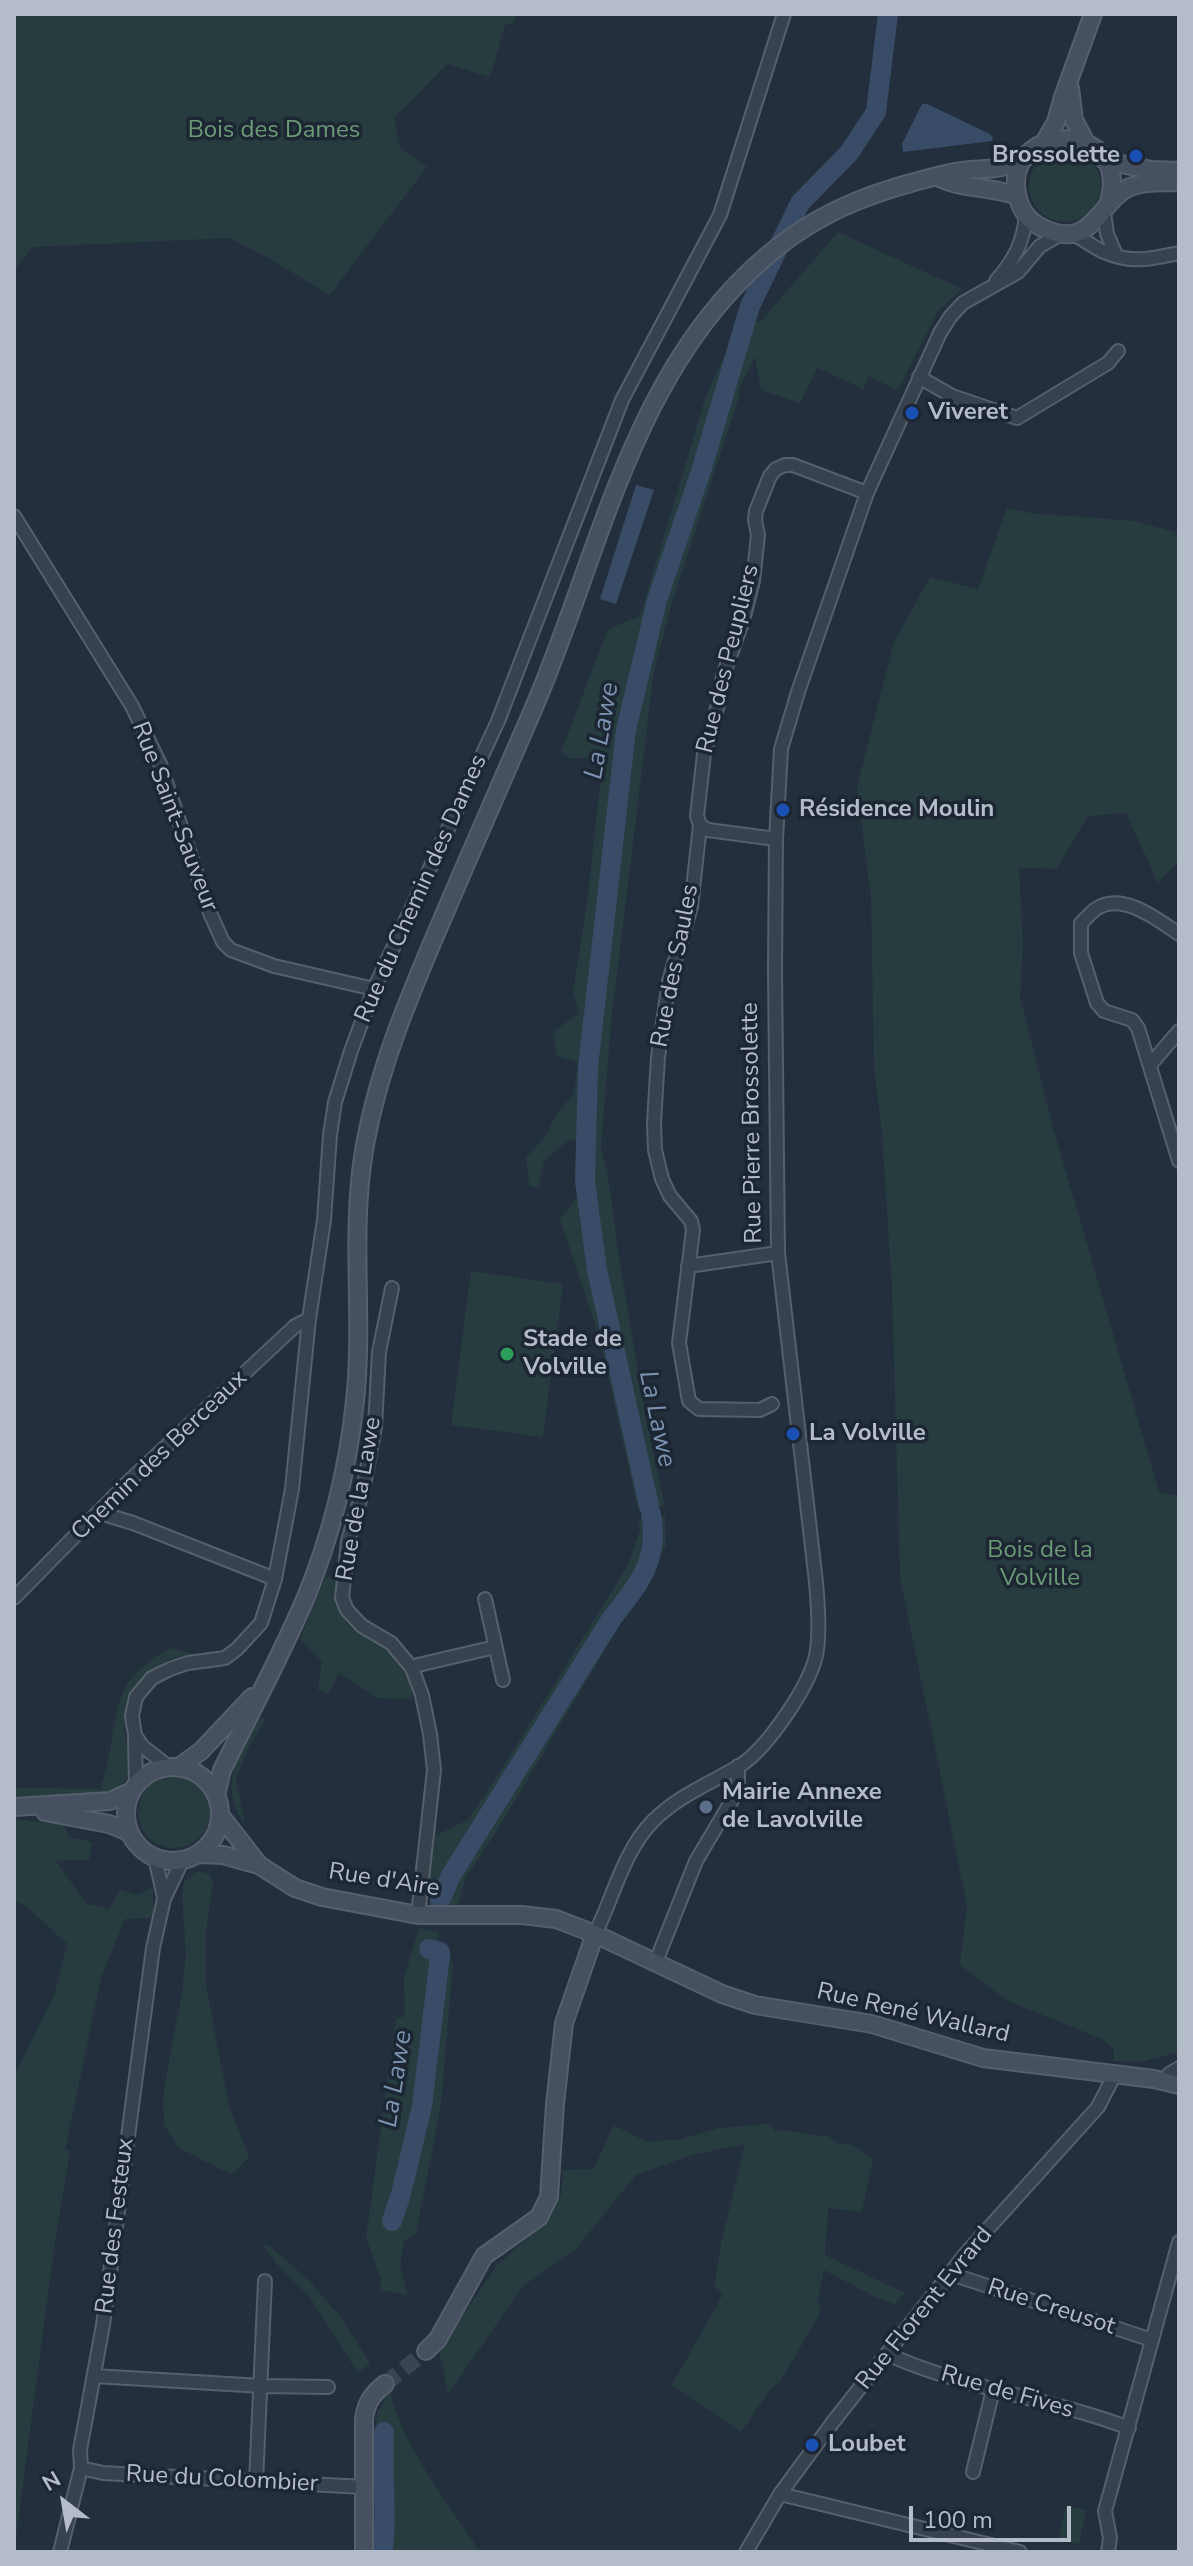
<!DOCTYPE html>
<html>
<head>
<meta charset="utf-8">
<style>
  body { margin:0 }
  #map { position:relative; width:1193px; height:2566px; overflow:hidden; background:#242f3e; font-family:"Nunito Sans",sans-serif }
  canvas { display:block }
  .frame { position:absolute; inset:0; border:16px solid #b4bcc9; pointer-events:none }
  .north { position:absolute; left:24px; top:2462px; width:80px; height:80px; -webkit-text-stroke:6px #1d2633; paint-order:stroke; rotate:329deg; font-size:22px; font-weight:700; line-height:32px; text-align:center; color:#b4bcc9 }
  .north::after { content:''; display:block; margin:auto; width:28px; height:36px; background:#b4bcc9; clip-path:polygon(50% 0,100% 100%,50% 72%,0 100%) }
  .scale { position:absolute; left:909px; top:2506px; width:162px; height:36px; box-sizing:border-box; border:4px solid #b4bcc9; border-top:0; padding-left:10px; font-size:24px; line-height:28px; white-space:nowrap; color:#b4bcc9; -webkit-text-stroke:6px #1d2633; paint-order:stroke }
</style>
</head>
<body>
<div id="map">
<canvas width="1193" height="2566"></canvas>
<div class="frame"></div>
<div class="north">N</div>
<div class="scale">100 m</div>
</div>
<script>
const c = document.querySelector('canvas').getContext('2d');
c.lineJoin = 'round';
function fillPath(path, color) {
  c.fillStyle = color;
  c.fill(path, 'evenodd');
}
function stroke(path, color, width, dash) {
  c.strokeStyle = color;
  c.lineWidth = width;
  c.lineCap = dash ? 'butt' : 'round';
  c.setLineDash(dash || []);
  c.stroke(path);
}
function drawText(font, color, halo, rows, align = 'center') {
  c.font = font + ' "Nunito Sans",sans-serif';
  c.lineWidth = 7;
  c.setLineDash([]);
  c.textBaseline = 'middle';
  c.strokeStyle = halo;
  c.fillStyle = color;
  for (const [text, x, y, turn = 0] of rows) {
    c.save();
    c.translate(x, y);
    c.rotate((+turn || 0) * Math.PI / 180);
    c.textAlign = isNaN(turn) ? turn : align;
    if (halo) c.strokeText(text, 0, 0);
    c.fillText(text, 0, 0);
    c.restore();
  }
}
fillPath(new Path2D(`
  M14 14H517L514 22 505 25 490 77 447 64 394 118 400 148 427 167 330 295 265 256 229 238 33 247 14 270Z
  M1029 186a36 36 0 1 1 72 0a36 36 0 1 1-72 0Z
  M838 232 962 289 937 312 898 390 868 376 864 389 817 368 800 403 761 390 755 356 739 389V397L672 602 654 670 611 1023 601 1149C612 1183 613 1222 619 1257 633 1341 646 1424 665 1506L638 1509 600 1340 560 1219 581 1192 582 1153 576 1139 568 1140 544 1161 539 1188 529 1186 526 1157 544 1138 558 1112 574 1094 578 1062 557 1056 553 1032 579 1013 573 992 588 896 603 756 571 759 561 752 608 629 640 616 706 396 741 319 760 322Z
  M1007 508 1030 513 1134 521 1179 533V860L1158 883 1126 813 1088 816 1057 869 1019 868 1023 944 1020 997 1052 1124 1159 1492 1179 1496V2052L1140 2062 1113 2061 1114 2049 1104 2040 1008 2001 960 1965 967 1905 900 1577 892 1288 882 1133 874 1066 871 897 857 787 894 642 930 577 978 589Z
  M471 1271 563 1284 543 1437 451 1425Z
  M665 1516 666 1545 658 1561 501 1824 466 1877 458 1905 435 1904 427 1895 434 1836 468 1820 499 1773 627 1567 640 1530 638 1520Z
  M339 1577V1609L347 1623 389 1646 407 1670 413 1699 377 1698 339 1673 328 1694 318 1690 322 1661 300 1640 325 1578Z
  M171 1648 197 1655C154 1654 124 1690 125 1732 126 1746 134 1763 128 1776 124 1786 113 1791 104 1794L14 1796V1788L100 1789C124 1726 98 1686 171 1648Z
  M259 1717 266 1719 250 1744 236 1778 245 1824C217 1787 239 1752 259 1717Z
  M138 1812a36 36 0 1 1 72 0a36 36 0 1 1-72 0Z
  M14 1819 64 1825 69 1837 92 1842 89 1860 56 1861 87 1904 109 1909 120 1890 139 1895 153 1886V1918L125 1919 101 1978 65 2150 70 2151 55 2241 14 2552V2195L17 2174 14 2173V2076L55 1993 67 1944 25 1905 14 1901Z
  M198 1871 209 1874 213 1882 206 1931V1985L229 2107 249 2157 232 2175 179 2148 164 2125 163 2104 166 2077 182 1994 186 1955 182 1893 184 1882Z
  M419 1928 439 1932 436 1951 449 1954 453 1964 441 2104 416 2234 404 2241 400 2267 408 2295 380 2290 381 2279 366 2237 396 2019 405 2016 404 1978Z
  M770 2124 775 2131C794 2129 810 2136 829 2136L837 2143 853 2145 873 2159 862 2212 828 2208 825 2255 905 2293 895 2304 877 2298 824 2270 817 2302 821 2306 818 2317 780 2382 772 2387 741 2432 672 2385 723 2294 714 2287 722 2239 745 2144 692 2155 636 2175 575 2250 524 2285 448 2394 439 2350 497 2265 551 2217 561 2196 563 2170 594 2169 613 2125 648 2142 680 2139 719 2128Z
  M262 2243 271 2247 308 2280 341 2317 370 2364 358 2373 309 2296 278 2265Z
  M390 2391C401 2444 450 2506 480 2552H372L377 2413Z
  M1066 2506 1086 2510 1079 2544 1058 2540Z`), '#263c3f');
fillPath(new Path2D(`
  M922 104H927L990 134 993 138 992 141 903 152 902 144Z
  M636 485 654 490 616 604 600 599Z`), '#394c67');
stroke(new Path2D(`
  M649 1506 597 1270 585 1181 588 1067 626 730 657 600 702 468 750 306 800 203 849 153 876 112 888 14
  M440 1901 450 1877 612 1618C638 1585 660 1560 651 1514
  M392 2221 401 2194 422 2106 440 1956V1952L429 1949
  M383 2552C387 2512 382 2472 384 2432`), '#394c67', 20);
stroke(new Path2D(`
  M385 2384 426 2351`), '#3a4453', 16, [16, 8]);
const street = new Path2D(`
  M1104 212 1107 234 1116 255
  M1070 233C1083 238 1092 247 1104 252 1132 264 1150 259 1179 253
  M996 281C1014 260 1024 242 1026 214
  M919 377 952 396 1017 418 1108 363 1118 351
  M14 516 132 706 160 764 210 913 223 942 231 950 274 966 374 989
  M700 825 691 907 669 981 658 1057 654 1123 655 1150 662 1179 670 1196 691 1221 693 1230 679 1343 689 1401 699 1409 760 1410 772 1404
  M776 839 708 830 700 825 697 816 704 754 718 705 723 676 743 620 753 581 758 535 755 520 756 511 770 476 776 469 785 465H793L867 493
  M1179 934C1158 920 1122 891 1096 909 1090 913 1086 919 1081 923V953L1097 1003 1104 1011 1132 1020 1138 1028 1179 1161
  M1150 1065 1179 1031
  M688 1266 778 1253
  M392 1288 379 1352 375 1427 363 1490 348 1541 342 1598 347 1610 362 1626 391 1643 412 1668 422 1695 430 1734 434 1770 418 1915
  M100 1513 133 1523 275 1579
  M14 1598 129 1481 295 1326 309 1319
  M485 1599 503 1680
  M412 1668 418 1665 495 1647
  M135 1738 136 1785
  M169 1767 142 1746 135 1735 132 1716 136 1697 152 1678 170 1669 188 1663 225 1658 237 1649 261 1623 275 1579 292 1489 309 1319 324 1220 330 1135 335 1102 351 1051 374 989 498 721 622 400 720 215 784 14
  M155 1858 164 1897
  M595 1934C613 1898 624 1850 653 1821 679 1795 711 1783 741 1765 768 1747 813 1682 817 1650 820 1628 818 1604 816 1582L778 1253 775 972 776 839 781 749 798 692 867 493 940 333 950 317 963 303 1018 272 1040 246 1061 234
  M655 1964 696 1861 734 1797 738 1786V1766
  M1165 2082 1169 2074 1179 2068
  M951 2274 1152 2340
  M887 2354C964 2389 1050 2398 1129 2428
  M94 2376 262 2386 328 2387
  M81 2468 103 2473 364 2487
  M973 2472 993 2390
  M256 2482 265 2281
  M780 2494 1020 2552
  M60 2552 81 2468 80 2450 103 2325 153 1948 164 1899 182 1861
  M746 2552 780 2494 833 2422 967 2252 1098 2107 1115 2074
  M1108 2552 1110 2538 1105 2511 1179 2242`);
const secondary = new Path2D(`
  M1070 88 1074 120 1086 143
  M1045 141 1056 122 1063 97 1093 14
  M1105 161 1152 170 1179 171
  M938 177C962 190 992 186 1017 196
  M1108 205C1136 117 998 120 1018 198 1021 212 1032 224 1045 229 1094 251 1100 199 1130 187 1145 181 1164 183 1179 182
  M126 1814a47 47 0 1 1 94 0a47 47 0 1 1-94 0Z
  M179 1767 201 1751 252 1697
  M216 1795 222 1770C250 1713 281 1656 306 1597 331 1536 348 1467 355 1401 364 1318 350 1234 364 1151 378 1068 411 992 444 915 473 847 503 779 532 712 600 556 631 370 768 255 823 208 881 189 950 173 979 166 996 174 1025 158
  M14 1807 110 1801 132 1791
  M45 1812 109 1824 129 1832
  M220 1815 259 1865 295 1888 322 1897 418 1915H522L556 1919 595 1934 722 1994 755 2005 872 2024 983 2058 1154 2079 1179 2085
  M198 1854 223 1855 259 1865
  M426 2351 438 2339 484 2256 539 2217 549 2197 555 2104 564 2023 595 1934
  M364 2552V2419C366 2403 372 2394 385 2384`);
stroke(street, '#565f6c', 16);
stroke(secondary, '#565f6c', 20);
stroke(street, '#38414e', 12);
stroke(secondary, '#465061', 16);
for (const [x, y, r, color] of [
  [1136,156,8,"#1a4fb4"],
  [912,413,8,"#1a4fb4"],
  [783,810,8,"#1a4fb4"],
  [507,1354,8,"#2e9e5b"],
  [793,1434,8,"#1a4fb4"],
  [706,1807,8,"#5c6f8a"],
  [812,2445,8,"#1a4fb4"]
]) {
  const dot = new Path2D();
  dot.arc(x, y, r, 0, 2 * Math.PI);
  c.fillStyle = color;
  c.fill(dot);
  stroke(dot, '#1d2633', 3);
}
drawText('24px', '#6b9a76', '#1d2633', [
  ["Bois des Dames",274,131],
  ["Bois de la",1040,1551],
  ["Volville",1040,1579]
]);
drawText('bold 24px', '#b4bcc9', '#1d2633', [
  ["Brossolette",1120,156,"right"],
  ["Viveret",928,413],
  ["Résidence Moulin",799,810],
  ["Stade de",523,1340],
  ["Volville",523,1368],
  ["La Volville",809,1434],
  ["Mairie Annexe",722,1793],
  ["de Lavolville",722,1821],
  ["Loubet",828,2445]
], 'left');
drawText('24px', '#b4bcc9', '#1d2633', [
  ["Rue des Peupliers",729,659,-76],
  ["Rue Saint-Sauveur",174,817,69],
  ["Rue du Chemin des Dames",422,889,-66],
  ["Rue des Saules",676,966,-79],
  ["Rue Pierre Brossolette",753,1123,-91],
  ["Chemin des Berceaux",160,1456,-44],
  ["Rue de la Lawe",360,1499,-80],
  ["Rue d'Aire",384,1881,9],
  ["Rue René Wallard",913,2014,13],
  ["Rue des Festeux",116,2226,-83],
  ["Rue Creusot",1051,2308,18],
  ["Rue Florent Evrard",925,2309,-51],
  ["Rue de Fives",1007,2393,16],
  ["Rue du Colombier",222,2480,3]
]);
drawText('italic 26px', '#7c92b1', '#1d2633', [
  ["La Lawe",603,731,-80],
  ["La Lawe",656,1419,78],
  ["La Lawe",397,2079,-81]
]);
</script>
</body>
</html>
